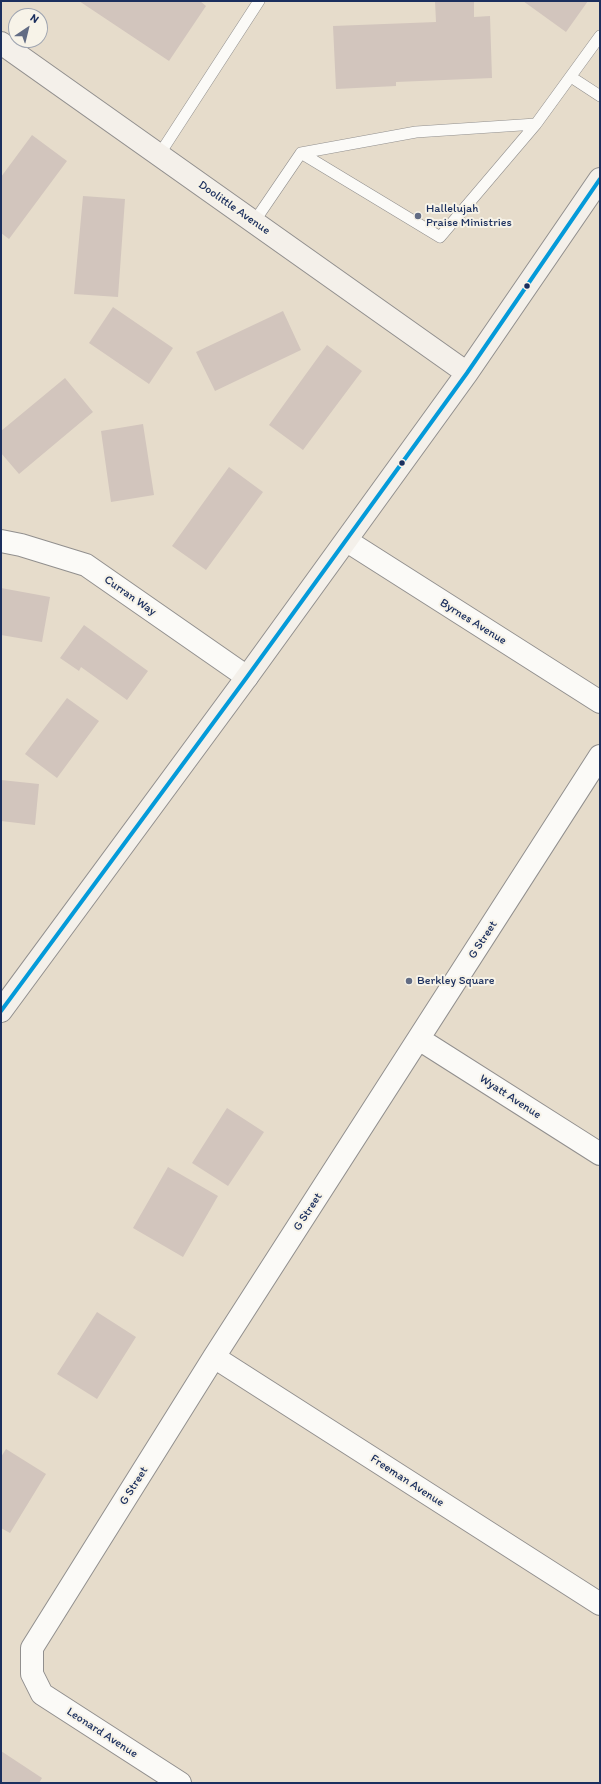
<!DOCTYPE html>
<html>
<head>
<meta charset="utf-8">
<style>
  body { margin:0 }
  #map { position:relative; width:601px; height:1784px; overflow:hidden; background:#e6dccb; font-family:Itim,sans-serif }
  canvas { display:block }
  .frame { position:absolute; inset:0; border:2px solid #1b2f5e; pointer-events:none }
  .north { position:absolute; left:8px; top:8px; width:40px; height:40px; box-sizing:border-box; background:#f7f3e8; border:1px solid #9fa5b1; border-radius:50%; rotate:35deg; font-size:11px; font-weight:700; line-height:16px; text-align:center; color:#1b2f5e }
  .north::after { content:''; display:block; margin:auto; width:14px; height:18px; background:#626c84; clip-path:polygon(50% 0,100% 100%,50% 72%,0 100%) }
</style>
</head>
<body>
<div id="map">
<canvas width="601" height="1784"></canvas>
<div class="frame"></div>
<div class="north">N</div>
</div>
<script>
const c = document.querySelector('canvas').getContext('2d');
c.lineJoin = 'round';
function fillPath(path, color) {
  c.fillStyle = color;
  c.fill(path, 'evenodd');
}
function stroke(path, color, width, dash) {
  c.strokeStyle = color;
  c.lineWidth = width;
  c.lineCap = dash ? 'butt' : 'round';
  c.setLineDash(dash || []);
  c.stroke(path);
}
function drawText(font, color, halo, rows, align = 'center') {
  c.font = font + ' Itim,sans-serif';
  c.lineWidth = 4;
  c.setLineDash([]);
  c.textBaseline = 'middle';
  c.strokeStyle = halo;
  c.fillStyle = color;
  for (const [text, x, y, turn = 0] of rows) {
    c.save();
    c.translate(x, y);
    c.rotate((+turn || 0) * Math.PI / 180);
    c.textAlign = isNaN(turn) ? turn : align;
    if (halo) c.strokeText(text, 0, 0);
    c.fillText(text, 0, 0);
    c.restore();
  }
}
fillPath(new Path2D(`
  M79 1H200L206 6 169 61Z
  M435 1H474V17L490 16 492 78 396 82V86L336 89 333 26 436 22Z
  M523 1H588L566 32Z
  M32 135 67 161 9 239 1 233V177Z
  M83 196 125 199 118 297 74 294Z
  M113 307 173 348 149 384 89 343Z
  M283 311 301 350 215 391 196 352Z
  M327 345 362 371 303 450 269 425Z
  M65 378 93 412 19 474 1 453V431Z
  M143 424 154 495 111 502 101 431Z
  M229 467 263 492 206 570 172 546Z
  M1 588 50 597 42 642 1 635Z
  M84 625 148 671 127 700 81 667 79 671 60 658Z
  M67 698 99 721 57 778 25 754Z
  M1 780 39 784 35 825 1 821Z
  M227 1108 264 1132 228 1186 192 1163Z
  M168 1167 218 1196 183 1257 133 1228Z
  M97 1312 136 1337 97 1399 57 1374Z
  M6 1449 46 1474 10 1533 1 1528V1457Z
  M1 1751 42 1778 39 1783H1Z`), '#d2c5bd');
const lane = new Path2D(`
  M571 77 600 96
  M301 153 416 132 536 124
  M159 155 259 1
  M254 222 301 153 440 237 536 124 600 36`);
const street = new Path2D(`
  M1 541 21 545 86 565 247 677
  M347 541 600 702
  M419 1039 600 1154
  M214 1357 600 1604
  M180 1783 42 1694 32 1674V1648L214 1357 600 756`);
const secondary = new Path2D(`
  M1 43 467 373
  M1 1011 247 677 467 373 600 179`);
stroke(lane, '#918f8e', 12);
stroke(street, '#918f8e', 24);
stroke(secondary, '#918f8e', 24);
stroke(lane, '#fbfaf7', 11);
stroke(street, '#fbfaf7', 22);
stroke(secondary, '#f4f0ea', 22);
stroke(new Path2D(`
  M1 1011 247 677 467 373 600 179`), '#049ad9', 4);
for (const [x, y, r, color] of [
  [418,216,4,"#626c84"],
  [527,286,3.5,"#1b2f5e"],
  [402,463,3.5,"#1b2f5e"],
  [409,981,4,"#626c84"]
]) {
  const dot = new Path2D();
  dot.arc(x, y, r, 0, 2 * Math.PI);
  c.fillStyle = color;
  c.fill(dot);
  stroke(dot, '#f7f3e8', 1.5);
}
drawText('12px', '#1b2f5e', '#f7f3e8', [
  ["Doolittle Avenue",234,208,35],
  ["Curran Way",130,596,35],
  ["Byrnes Avenue",473,622,32],
  ["G Street",483,940,-57],
  ["Wyatt Avenue",510,1097,33],
  ["G Street",308,1212,-57],
  ["Freeman Avenue",407,1481,33],
  ["G Street",134,1486,-58],
  ["Leonard Avenue",102,1733,33]
]);
drawText('12px', '#1b2f5e', '#f7f3e8', [
  ["Hallelujah",426,209],
  ["Praise Ministries",426,223],
  ["Berkley Square",417,981]
], 'left');
</script>
</body>
</html>
